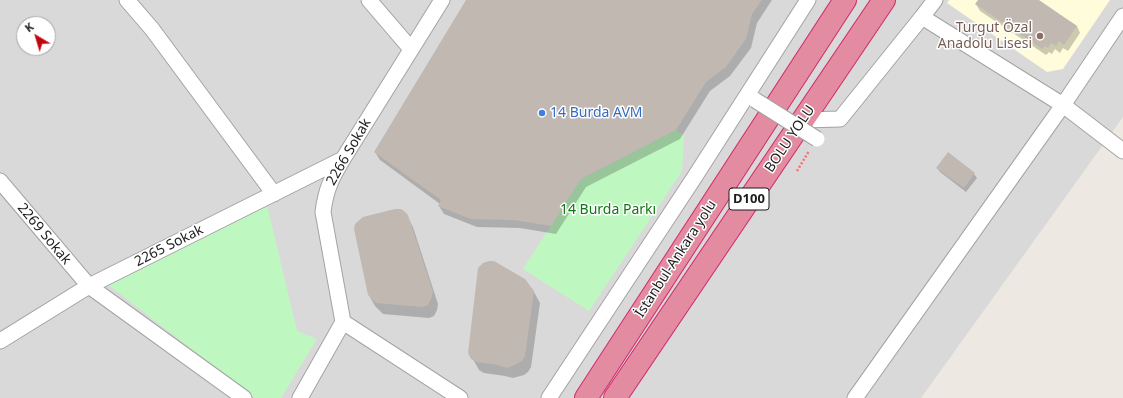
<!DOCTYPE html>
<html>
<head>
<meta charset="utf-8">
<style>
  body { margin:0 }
  #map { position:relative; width:1123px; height:398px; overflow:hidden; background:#ede9e2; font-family:"Noto Sans",sans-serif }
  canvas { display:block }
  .north { position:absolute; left:16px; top:16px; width:40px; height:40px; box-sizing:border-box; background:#fff; border:1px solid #a4a4a4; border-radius:50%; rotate:322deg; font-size:11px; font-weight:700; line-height:16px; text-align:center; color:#1c1c1c }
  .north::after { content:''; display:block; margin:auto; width:14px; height:18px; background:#c20610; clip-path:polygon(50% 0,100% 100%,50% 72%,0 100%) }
</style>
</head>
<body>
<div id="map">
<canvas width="1123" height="398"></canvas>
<div class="north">K</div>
</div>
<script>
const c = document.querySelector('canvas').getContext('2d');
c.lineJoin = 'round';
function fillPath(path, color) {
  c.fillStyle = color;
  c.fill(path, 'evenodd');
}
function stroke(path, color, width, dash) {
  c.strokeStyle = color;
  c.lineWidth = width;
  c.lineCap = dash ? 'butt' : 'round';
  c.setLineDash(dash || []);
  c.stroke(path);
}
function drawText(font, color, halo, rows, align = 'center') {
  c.font = font + ' "Noto Sans",sans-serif';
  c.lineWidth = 3;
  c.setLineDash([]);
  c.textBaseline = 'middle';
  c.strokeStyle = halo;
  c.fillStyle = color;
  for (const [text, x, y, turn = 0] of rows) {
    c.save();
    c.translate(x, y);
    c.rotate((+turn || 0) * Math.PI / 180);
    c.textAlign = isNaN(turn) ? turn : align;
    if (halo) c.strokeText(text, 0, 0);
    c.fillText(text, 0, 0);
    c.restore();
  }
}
fillPath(new Path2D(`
  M0 0H1123V117L921 398H0ZM24 24H48V48H24Z`), '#dad9d9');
fillPath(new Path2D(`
  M949 0H1110L1063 69 1047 72 947 3Z`), '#fefcda');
fillPath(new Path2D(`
  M676 130 684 136 682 171 589 311 523 269 581 179Z
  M267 205 297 331 317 339 281 398H255L107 284Z`), '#bff7c1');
fillPath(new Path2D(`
  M467 0H772L757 23 751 48 730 76 710 91 680 139 586 187 556 234 520 228 477 227 444 214 439 206 440 204 380 160 375 152Z
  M979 0H1037L1077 26 1080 33 1068 51 1063 48 1060 53 1055 49 1052 54 1049 52 1046 55 980 11 976 4Z
  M937 168 974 174 977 178 966 192 940 172Z
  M407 216 413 227 438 304 437 310 434 316 429 318 383 314 375 306 369 295Z
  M534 292 540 303 531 367 528 372 524 375 513 378 505 376 484 373 479 370 469 352Z`), '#0003');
fillPath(new Path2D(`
  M466 0H762L752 14 746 39 726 67 706 82 676 130 581 179 551 226 514 220 471 219 438 206 441 200 374 152Z
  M978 0H1039L1077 26 1064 45 1059 41 1056 46 1051 43 1048 48 1045 46 1042 49 975 4Z
  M948 152 975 173 964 188 936 168Z
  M395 209H401L404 211 408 215 433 292 431 299 428 305 423 307 376 303 368 295 354 229 355 224 363 217Z
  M489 261H494L525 279 534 291 525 356 522 361 517 364 507 368 498 365 477 362 471 359 468 353 478 268 483 263Z`), '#c2b8b2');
const street = new Path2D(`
  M127 0 152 29 274 194
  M369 0 411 49
  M922 17 1063 105 1123 151
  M803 120 840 119 922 17 935 0
  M0 181 89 286 244 398
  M343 322 323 212C326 189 331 179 343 159L442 0
  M343 322 460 398
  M0 341 89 286 343 159
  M300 398 343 322
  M549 398 694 178 808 0
  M855 398 1063 105 1123 16`);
const highway = new Path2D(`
  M586 398 845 0
  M615 398 884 0`);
stroke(street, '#a3a3a3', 17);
stroke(highway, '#d1296b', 24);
stroke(new Path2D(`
  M797 171 809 151`), '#f5726b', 2.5, [2, 2]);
stroke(street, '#fff', 15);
stroke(highway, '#e38ba0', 22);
const streetBridge = new Path2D(`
  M755 100 817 139`);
stroke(streetBridge, '#a3a3a3', 17, []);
stroke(streetBridge, '#fff', 15);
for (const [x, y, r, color] of [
  [1040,36,4,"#8d6e63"],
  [542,113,4,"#3f7fe0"]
]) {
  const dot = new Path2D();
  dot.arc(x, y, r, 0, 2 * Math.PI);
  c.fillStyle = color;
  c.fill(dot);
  stroke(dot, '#fff', 1.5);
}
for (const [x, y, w] of [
  [749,199,40]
]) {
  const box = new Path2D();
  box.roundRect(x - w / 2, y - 11, w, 22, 3);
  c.fillStyle = '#fff';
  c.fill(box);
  stroke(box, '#1c1c1c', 1);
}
drawText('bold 13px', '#1c1c1c', null, [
  ["D100",749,199]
]);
drawText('14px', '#785e54', '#fff', [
  ["Turgut Özal",1032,28],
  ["Anadolu Lisesi",1032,44]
], 'right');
drawText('14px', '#366cbe', '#fff', [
  ["14 Burda AVM",550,113]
], 'left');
drawText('14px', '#1c1c1c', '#fff', [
  ["BOLU YOLU",790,139,-56],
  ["2266 Sokak",349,152,-60],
  ["2269 Sokak",44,234,50],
  ["2265 Sokak",169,246,-27],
  ["İstanbul-Ankara yolu",676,259,-57]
]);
drawText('14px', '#0e7612', '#fff', [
  ["14 Burda Parkı",608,210]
]);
</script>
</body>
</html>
